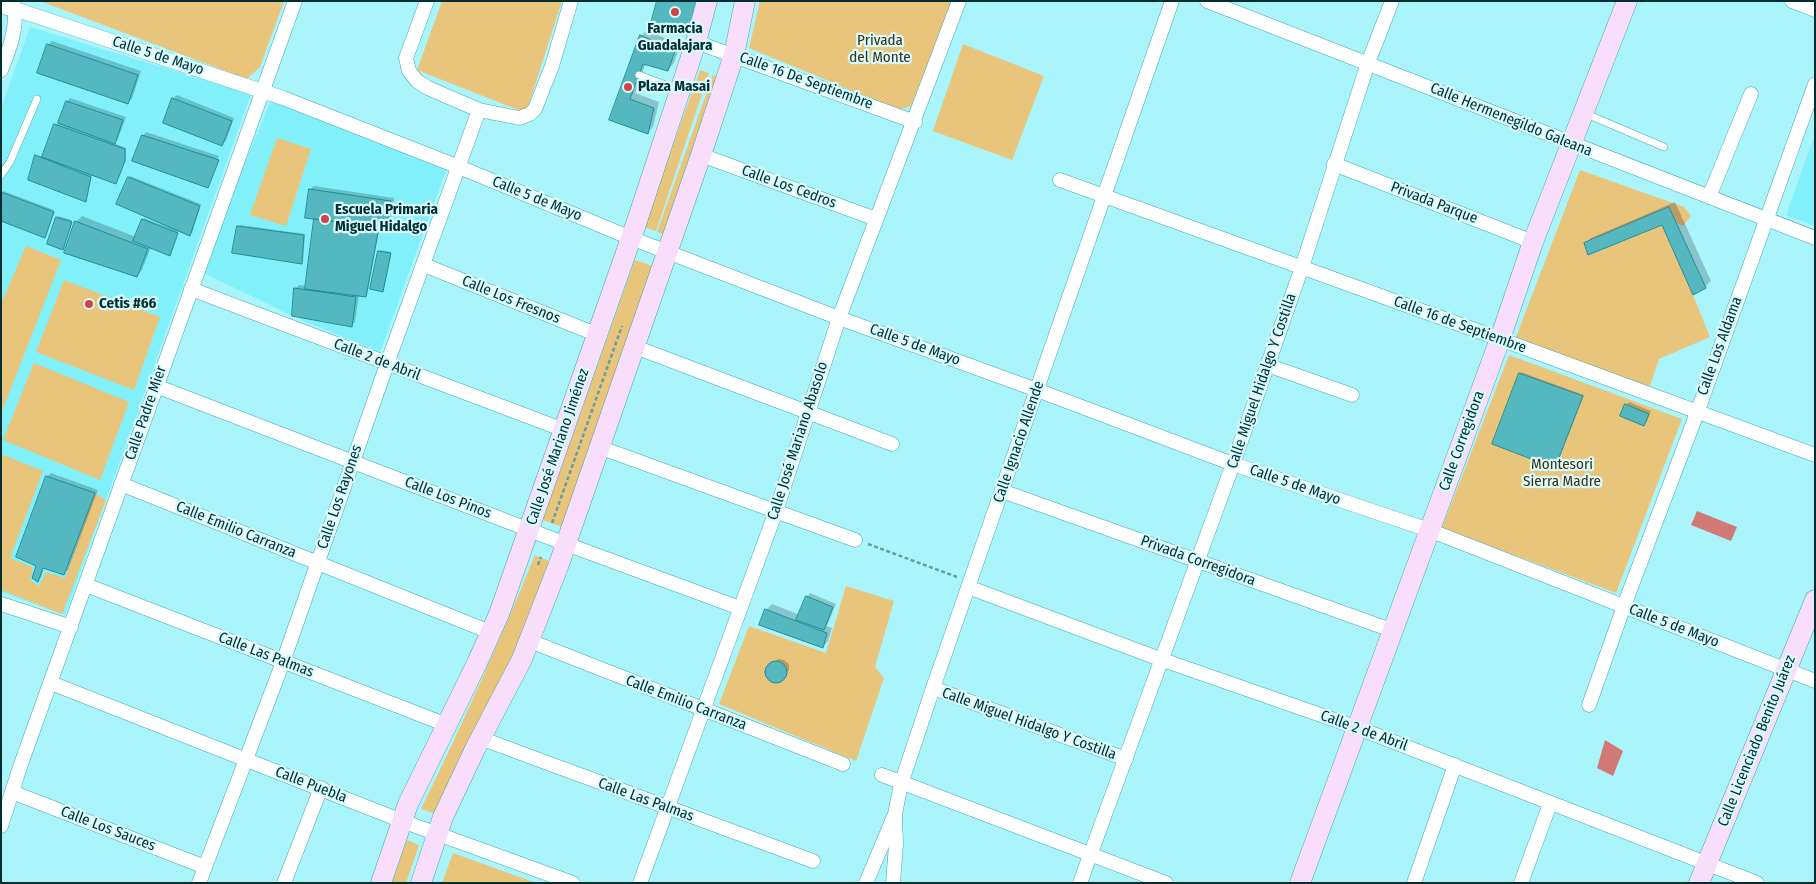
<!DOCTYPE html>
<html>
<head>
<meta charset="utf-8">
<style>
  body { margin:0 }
  #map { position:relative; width:1816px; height:884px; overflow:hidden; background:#aaf5fc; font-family:"Fira Sans Condensed",sans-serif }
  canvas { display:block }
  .frame { position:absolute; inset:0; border:2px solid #002e31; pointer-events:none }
</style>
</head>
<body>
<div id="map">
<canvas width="1816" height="884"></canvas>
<div class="frame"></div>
</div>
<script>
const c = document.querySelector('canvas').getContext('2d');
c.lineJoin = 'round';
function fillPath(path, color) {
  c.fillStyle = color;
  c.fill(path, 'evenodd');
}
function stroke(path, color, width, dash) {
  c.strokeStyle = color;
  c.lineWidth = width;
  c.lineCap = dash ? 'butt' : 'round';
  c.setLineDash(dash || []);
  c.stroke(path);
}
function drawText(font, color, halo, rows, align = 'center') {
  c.font = font + ' "Fira Sans Condensed",sans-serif';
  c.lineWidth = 4.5;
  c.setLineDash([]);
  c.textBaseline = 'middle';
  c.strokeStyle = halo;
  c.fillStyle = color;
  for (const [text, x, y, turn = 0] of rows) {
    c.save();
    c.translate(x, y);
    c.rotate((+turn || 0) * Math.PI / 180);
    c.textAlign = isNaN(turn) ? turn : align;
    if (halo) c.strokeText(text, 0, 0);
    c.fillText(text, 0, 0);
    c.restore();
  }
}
fillPath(new Path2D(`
  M30 27 251 94 65 615 1 592V108Z
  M271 100 447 168 380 352 292 316 200 271Z
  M1815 134V226L1786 215Z`), '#81f0fb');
fillPath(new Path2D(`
  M40 1H284L260 67 247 79Z
  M442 1H562L526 113 417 70Z
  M760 1H952L911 106 899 110 749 48Z
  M963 44 1044 76 1012 160 933 131Z
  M700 70 709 73 656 231 644 227Z
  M713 75 723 79 669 237 657 232Z
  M277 138 311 149 286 226 250 215Z
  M1580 170 1684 207 1691 216 1683 226 1677 223 1669 207 1584 243 1589 255 1662 225 1693 295 1710 337 1659 359 1649 389 1516 337Z
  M26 246 61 260 1 414V304Z
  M635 260 653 266 562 527 543 520Z
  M64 280 160 317 134 390 36 352Z
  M1509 355 1682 419 1616 593 1442 528Z
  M34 363 129 402 100 480 3 440Z
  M1 454 43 471 10 558 33 567 30 580 39 586 46 572 65 578 95 493 106 500 62 614 1 590Z
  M535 555 549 561 514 655 436 814 421 809C462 725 500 641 535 555Z
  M846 586 894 601 875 667 884 678 856 761 719 704 749 626 826 653Z
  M407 840 419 845 406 883H392Z
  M453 853 536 883H442Z`), '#e9c47b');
fillPath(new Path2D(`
  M1697 511 1737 527 1731 541 1691 525Z
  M1605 740 1623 751 1613 776 1597 768Z`), '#d27975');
fillPath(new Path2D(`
  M647 30 680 45 674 63 668 69 646 63 635 93 659 102 653 127 648 133 611 120 641 36Z
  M52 41 141 71 132 99 128 102 48 45Z
  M177 95 234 118 226 141 222 144 173 99Z
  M70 98 126 117 118 139 114 143 126 148V159L117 181 116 183 92 174 86 201 36 156 38 155 43 157 55 124H59L67 101Z
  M146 132 219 156 208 184H210L208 186 143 136Z
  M130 176 201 204 192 233 190 234 179 229 170 255 151 247 142 270 137 276 76 222 82 216 136 237 144 218 168 227 169 225 129 177Z
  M314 186 394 198 389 223 385 227 380 226 367 295 366 296 359 295 355 322 352 325 294 315 296 288 299 285 307 286 315 219 310 189Z
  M3 191 54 210 46 235 1 194Z
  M1675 202 1711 281 1705 287 1663 223 1585 244 1591 238Z
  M58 216 72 220 64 247 57 218Z
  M240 225 305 234 303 261 302 263 238 227Z
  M380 250 391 252 383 291 379 251Z
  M1521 372 1584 395 1556 465 1493 444Z
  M1629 402 1651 411 1647 421 1644 424 1626 405Z
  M51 473 98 490 68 570 64 573 44 567 41 577 38 580 37 565 47 477Z
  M810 593 836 604 827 626 832 628 828 641 823 647 766 610 772 604 800 615 807 597Z
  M778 659 784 660 789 664V670L780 681H774L769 679 767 676 769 667Z`), '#0003');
const building = new Path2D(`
  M657 1H698L688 35 651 23Z
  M640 35 675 51 668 71 643 64 630 99 654 108 648 134 609 120Z
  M47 44 138 75 128 104 37 73Z
  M172 98 232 121 222 146 163 123Z
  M66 101 123 120 115 144 58 123Z
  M54 124 125 149V161L116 184 42 157Z
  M142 135 219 160 208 188 132 161Z
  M35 155 91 177 86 202 28 180Z
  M128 177 200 206 190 236 116 204Z
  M309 189 391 201 386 228 305 218Z
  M1 192 54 212 45 238 1 221Z
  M1669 207 1706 288 1693 295 1662 225 1588 255 1584 243Z
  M56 217 72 222 63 250 47 244Z
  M142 219 178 233 170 256 133 241Z
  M314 219 379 227 366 297 305 289Z
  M75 221 148 249 137 277 64 253Z
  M237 226 304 235 302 264 232 253Z
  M378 251 391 253 383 292 370 289Z
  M294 288 356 297 352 327 292 316Z
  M1519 373 1583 396 1555 468 1492 444Z
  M1625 404 1649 414 1644 426 1620 416Z
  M46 476 95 493 64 575 43 568 38 582 32 578 36 566 16 557Z
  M806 596 833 607 824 630 796 620Z
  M765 609 827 633 823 648 759 625Z
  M765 672a11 11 0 1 1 22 0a11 11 0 1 1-22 0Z`);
fillPath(building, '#55b8c1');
stroke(building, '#218e97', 1);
const lane = new Path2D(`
  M639 75 679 90
  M1584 113 1664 147
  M1 175 10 162 37 99`);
const street = new Path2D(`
  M427 1 406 58 409 71 417 81 428 88 479 110 519 118 530 114 535 109 552 66 571 1
  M1207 1 1815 238
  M1792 1 1815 10
  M1 7 15 9 283 98 459 167 631 238 839 318 1037 390 1233 464 1429 530 1815 681
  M696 42 915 122
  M1 70C10 48 19 25 13 1
  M701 155 876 219
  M1334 164 1533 242
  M1060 180 1500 339 1815 455
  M1709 197 1751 94
  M424 265 598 335
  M191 289 564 430
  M635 347 892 444
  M1267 365 1352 395
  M156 386 566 544 740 608
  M599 447 855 540
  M121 484 490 632
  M1002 491 1394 631
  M86 585 447 725
  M968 587 1160 659 1358 728 1757 883
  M1 604 71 627
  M530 641 843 764
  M51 683 402 821 573 883
  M933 688 1126 759
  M1589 705 1624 606 1697 413 1815 84
  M480 738 813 861
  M882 775 1166 883
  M12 792 205 867
  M1 826 21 764 295 1
  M199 883 283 662 387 364 479 110
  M284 883 321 788
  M640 883 776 511 839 318 959 1
  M866 883 895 814 901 784 933 688 1172 1
  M893 883 896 845 895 816
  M1080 883 1233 464 1302 267 1368 63 1392 1
  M1414 883 1455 765
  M1521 883 1550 804`);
const secondary = new Path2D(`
  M381 883 408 804 477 663 499 614 636 224 696 42 707 1
  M421 883 443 817 475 749 522 659 559 564 701 155 734 55 745 1
  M1300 883 1500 339 1533 242 1627 1
  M1699 883 1815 600`);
stroke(lane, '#42a7b0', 8);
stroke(street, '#42a7b0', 15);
stroke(secondary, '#42a7b0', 21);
stroke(new Path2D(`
  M552 523 622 326
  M868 544 957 577
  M538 565 541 557`), '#62a0a5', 2.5, [4, 2.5]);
stroke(lane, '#fff', 7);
stroke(street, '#fff', 14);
stroke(secondary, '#f8defa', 20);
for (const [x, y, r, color] of [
  [675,12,5,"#d34346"],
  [628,87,5,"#d34346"],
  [325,219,5,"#d34346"],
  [89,304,5,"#d34346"]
]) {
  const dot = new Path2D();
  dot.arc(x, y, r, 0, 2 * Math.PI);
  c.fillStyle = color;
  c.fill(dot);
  stroke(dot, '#d7fbfe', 2);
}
drawText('bold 15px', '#002e31', '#d7fbfe', [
  ["Farmacia",675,29,"center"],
  ["Guadalajara",675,46,"center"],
  ["Plaza Masai",638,87],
  ["Escuela Primaria",335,210],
  ["Miguel Hidalgo",335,227],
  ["Cetis #66",99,304]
], 'left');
drawText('15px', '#41300b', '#d7fbfe', [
  ["Privada",880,41],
  ["del Monte",880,58],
  ["Montesori",1562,465],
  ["Sierra Madre",1562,482]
]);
drawText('15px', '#002e31', '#d7fbfe', [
  ["Calle 5 de Mayo",158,56,18],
  ["Calle 16 De Septiembre",806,81,20],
  ["Calle Hermenegildo Galeana",1511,120,22],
  ["Calle Los Cedros",789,187,20],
  ["Calle 5 de Mayo",537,199,22],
  ["Privada Parque",1434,203,21],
  ["Calle Los Fresnos",511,300,22],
  ["Calle 16 de Septiembre",1460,325,20],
  ["Calle 5 de Mayo",915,345,20],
  ["Calle Los Aldama",1720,346,-70],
  ["Calle 2 de Abril",377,360,21],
  ["Calle Miguel Hidalgo Y Costilla",1262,381,-71],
  ["Calle Padre Mier",146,413,-71],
  ["Calle José Mariano Abasolo",798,441,-72],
  ["Calle Corregidora",1462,441,-70],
  ["Calle Ignacio Allende",1019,442,-71],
  ["Calle José Mariano Jiménez",558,447,-71],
  ["Calle 5 de Mayo",1295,485,19],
  ["Calle Los Rayones",340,497,-71],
  ["Calle Los Pinos",448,498,21],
  ["Calle Emilio Carranza",236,530,22],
  ["Privada Corregidora",1198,561,20],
  ["Calle 5 de Mayo",1674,626,21],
  ["Calle Las Palmas",266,655,21],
  ["Calle Emilio Carranza",686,703,21],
  ["Calle Miguel Hidalgo Y Costilla",1029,724,20],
  ["Calle 2 de Abril",1364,731,20],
  ["Calle Licenciado Benito Juárez",1757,741,-68],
  ["Calle Puebla",311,785,21],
  ["Calle Las Palmas",646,800,20],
  ["Calle Los Sauces",108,829,21]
]);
</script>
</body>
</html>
